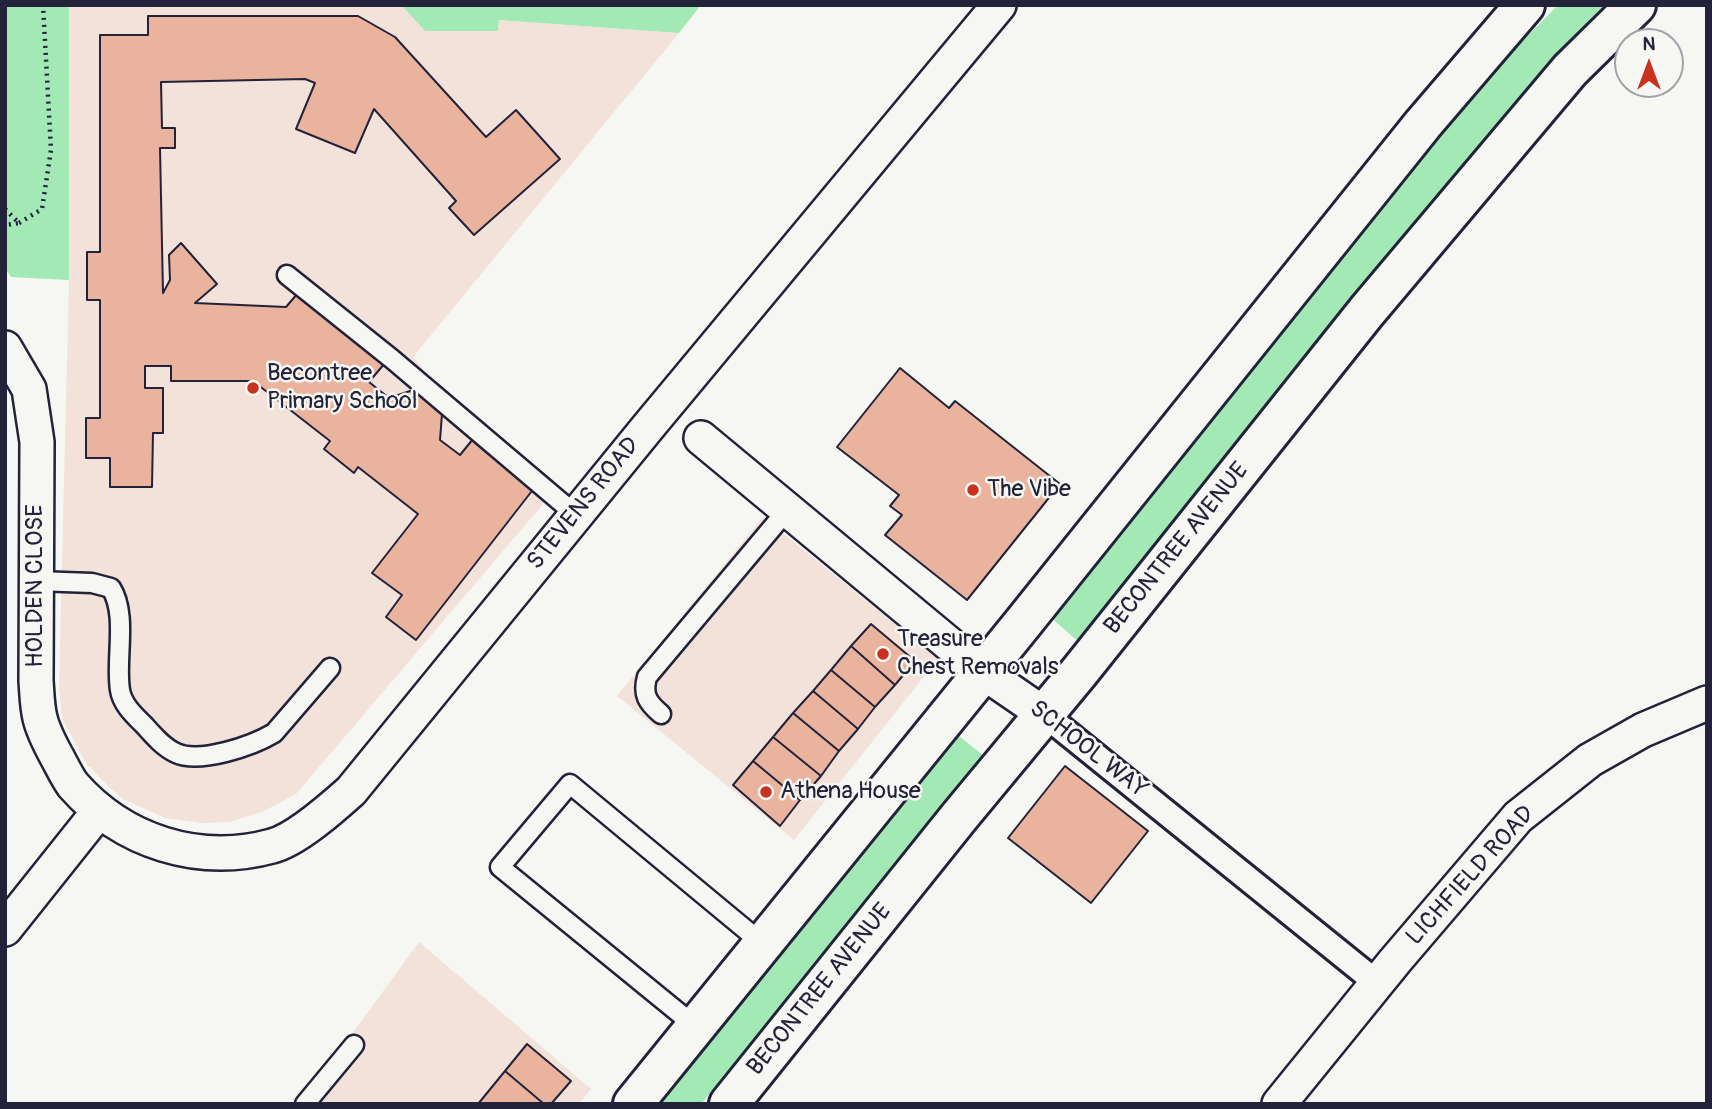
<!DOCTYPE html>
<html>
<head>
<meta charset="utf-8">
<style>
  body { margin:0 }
  #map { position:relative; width:1712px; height:1109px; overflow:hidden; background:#f6f6f2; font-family:Pangolin,sans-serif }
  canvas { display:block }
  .frame { position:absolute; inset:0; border:7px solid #22223b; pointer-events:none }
  .north { position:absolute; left:1614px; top:28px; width:70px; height:70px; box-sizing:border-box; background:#f6f6f2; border:2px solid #a1a1a9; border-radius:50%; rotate:0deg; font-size:19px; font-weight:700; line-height:28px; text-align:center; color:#22223b }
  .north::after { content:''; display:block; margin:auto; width:24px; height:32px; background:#c8321e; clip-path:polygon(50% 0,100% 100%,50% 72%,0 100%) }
</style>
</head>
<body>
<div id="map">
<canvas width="1712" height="1109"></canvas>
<div class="frame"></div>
<div class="north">N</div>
</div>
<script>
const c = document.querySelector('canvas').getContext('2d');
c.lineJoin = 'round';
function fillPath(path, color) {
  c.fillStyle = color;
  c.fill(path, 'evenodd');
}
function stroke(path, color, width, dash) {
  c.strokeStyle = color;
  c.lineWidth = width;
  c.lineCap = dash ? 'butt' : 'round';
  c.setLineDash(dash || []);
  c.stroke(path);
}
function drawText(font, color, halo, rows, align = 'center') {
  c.font = font + ' Pangolin,sans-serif';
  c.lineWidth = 5;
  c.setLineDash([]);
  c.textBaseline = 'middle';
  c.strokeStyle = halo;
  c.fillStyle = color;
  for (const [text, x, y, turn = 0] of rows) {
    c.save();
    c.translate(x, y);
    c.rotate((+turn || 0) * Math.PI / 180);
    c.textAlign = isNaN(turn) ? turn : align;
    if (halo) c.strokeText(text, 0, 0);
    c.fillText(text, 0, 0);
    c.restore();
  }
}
fillPath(new Path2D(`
  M378 5H401L425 31H498L499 20 679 33 413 357 467 420 555 490 296 794 264 811 230 822 202 823 165 818 123 799 108 786 90 767H88L62 718 59 687 69 280V7Z
  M763 517 938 659 794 840 617 696Z
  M419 942 591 1089 579 1104H301Z`), '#f2e2d9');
fillPath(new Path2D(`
  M5 5H378L69 7V280L11 277 5 268Z
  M401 5H701L679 33 499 20 498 31H425Z
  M1558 5H1613L1081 644 1048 615 1494 70Z
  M954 732 985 757 701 1104H649Z`), '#a2e9b6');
const building = new Path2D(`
  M148 16H358L395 37 486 137 516 110 560 159 474 235 449 208 456 201 374 109 355 153 296 129 315 83 305 79 161 82 162 128H175V148H160L163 293 170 280 169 255 181 243 217 284 195 303 286 307 298 293 385 363 369 382 389 398 410 391 427 396 442 414 440 440 460 455 473 439 535 487 416 640 386 617 402 595 372 573 418 514 358 467 354 473 324 449 330 441 253 381H171V366H145V388H163V433H153L152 487H110V458H86V418H100V300H87V252H100V35H148Z
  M900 368 949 408 955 401 1060 484 967 600 885 535 902 515 890 506 899 495 837 447Z
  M871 624 915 661 895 685 851 646Z
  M851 646 895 685 875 707 831 670Z
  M831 670 875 707 858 729 813 691Z
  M813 691 858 729 839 751 793 713Z
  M793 713 839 751 821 776 773 737Z
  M773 737 821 776 800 800 753 761Z
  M753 761 800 800 780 826 733 785Z
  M1065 766 1148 831 1091 903 1008 838Z
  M527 1044 571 1081 551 1104H544L505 1071Z
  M505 1071 544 1104H478Z`);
fillPath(building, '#e9b39e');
stroke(building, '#22223b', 2);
const service = new Path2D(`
  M287 275 392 359 575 514
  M36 581 92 583 111 588C128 615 115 659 120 690 122 704 134 715 144 725 153 735 163 747 176 753 200 764 252 746 274 733L330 668
  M661 714C648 703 642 695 647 677L788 509
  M695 1026 500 867 570 784 763 944
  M305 1104 354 1045`);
const pedestrian = new Path2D(`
  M1044 714 1377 983`);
const minor = new Path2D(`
  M5 348 29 389 37 442 36 681C37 693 37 706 40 718 43 731 51 746 57 757 62 766 67 777 73 785 123 842 199 866 272 846 296 840 332 808 351 791L648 427 999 5
  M701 438 983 672 1044 714
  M5 929 99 811
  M1279 1104 1395 961 1518 817 1590 760 1643 730 1707 703`);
const tertiary = new Path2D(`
  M633 1104 1023 623 1423 124 1525 5
  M729 1104 959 817 1080 671 1367 311 1570 70 1636 5`);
stroke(service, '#22223b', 23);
stroke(pedestrian, '#22223b', 30);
stroke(minor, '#22223b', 38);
stroke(tertiary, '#22223b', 44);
stroke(new Path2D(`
  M5 209 19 223 5 225
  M19 223 42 209 51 150 43 5`), '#22223b', 4.5, [2, 5]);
stroke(service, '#f6f6f2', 18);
stroke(pedestrian, '#f6f6f2', 24);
stroke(minor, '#f6f6f2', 33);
stroke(tertiary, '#f6f6f2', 38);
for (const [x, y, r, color] of [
  [253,388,7,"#c8321e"],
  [973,490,7,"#c8321e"],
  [883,654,7,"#c8321e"],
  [766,792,7,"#c8321e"]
]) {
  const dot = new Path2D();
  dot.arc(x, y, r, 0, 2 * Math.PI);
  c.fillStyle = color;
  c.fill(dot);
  stroke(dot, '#f6f6f2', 2.5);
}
drawText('24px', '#22223b', '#f6f6f2', [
  ["Becontree",267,374],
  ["Primary School",267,402],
  ["The Vibe",987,490],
  ["Treasure",897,640],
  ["Chest Removals",897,668],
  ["Athena House",780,792]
], 'left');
drawText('24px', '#22223b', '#f6f6f2', [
  ["STEVENS ROAD",584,504,-51],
  ["BECONTREE AVENUE",1177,549,-51],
  ["HOLDEN CLOSE",36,586,-90],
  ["SCHOOL WAY",1088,750,38],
  ["LICHFIELD ROAD",1471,876,-48],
  ["BECONTREE AVENUE",820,990,-51]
]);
</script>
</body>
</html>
